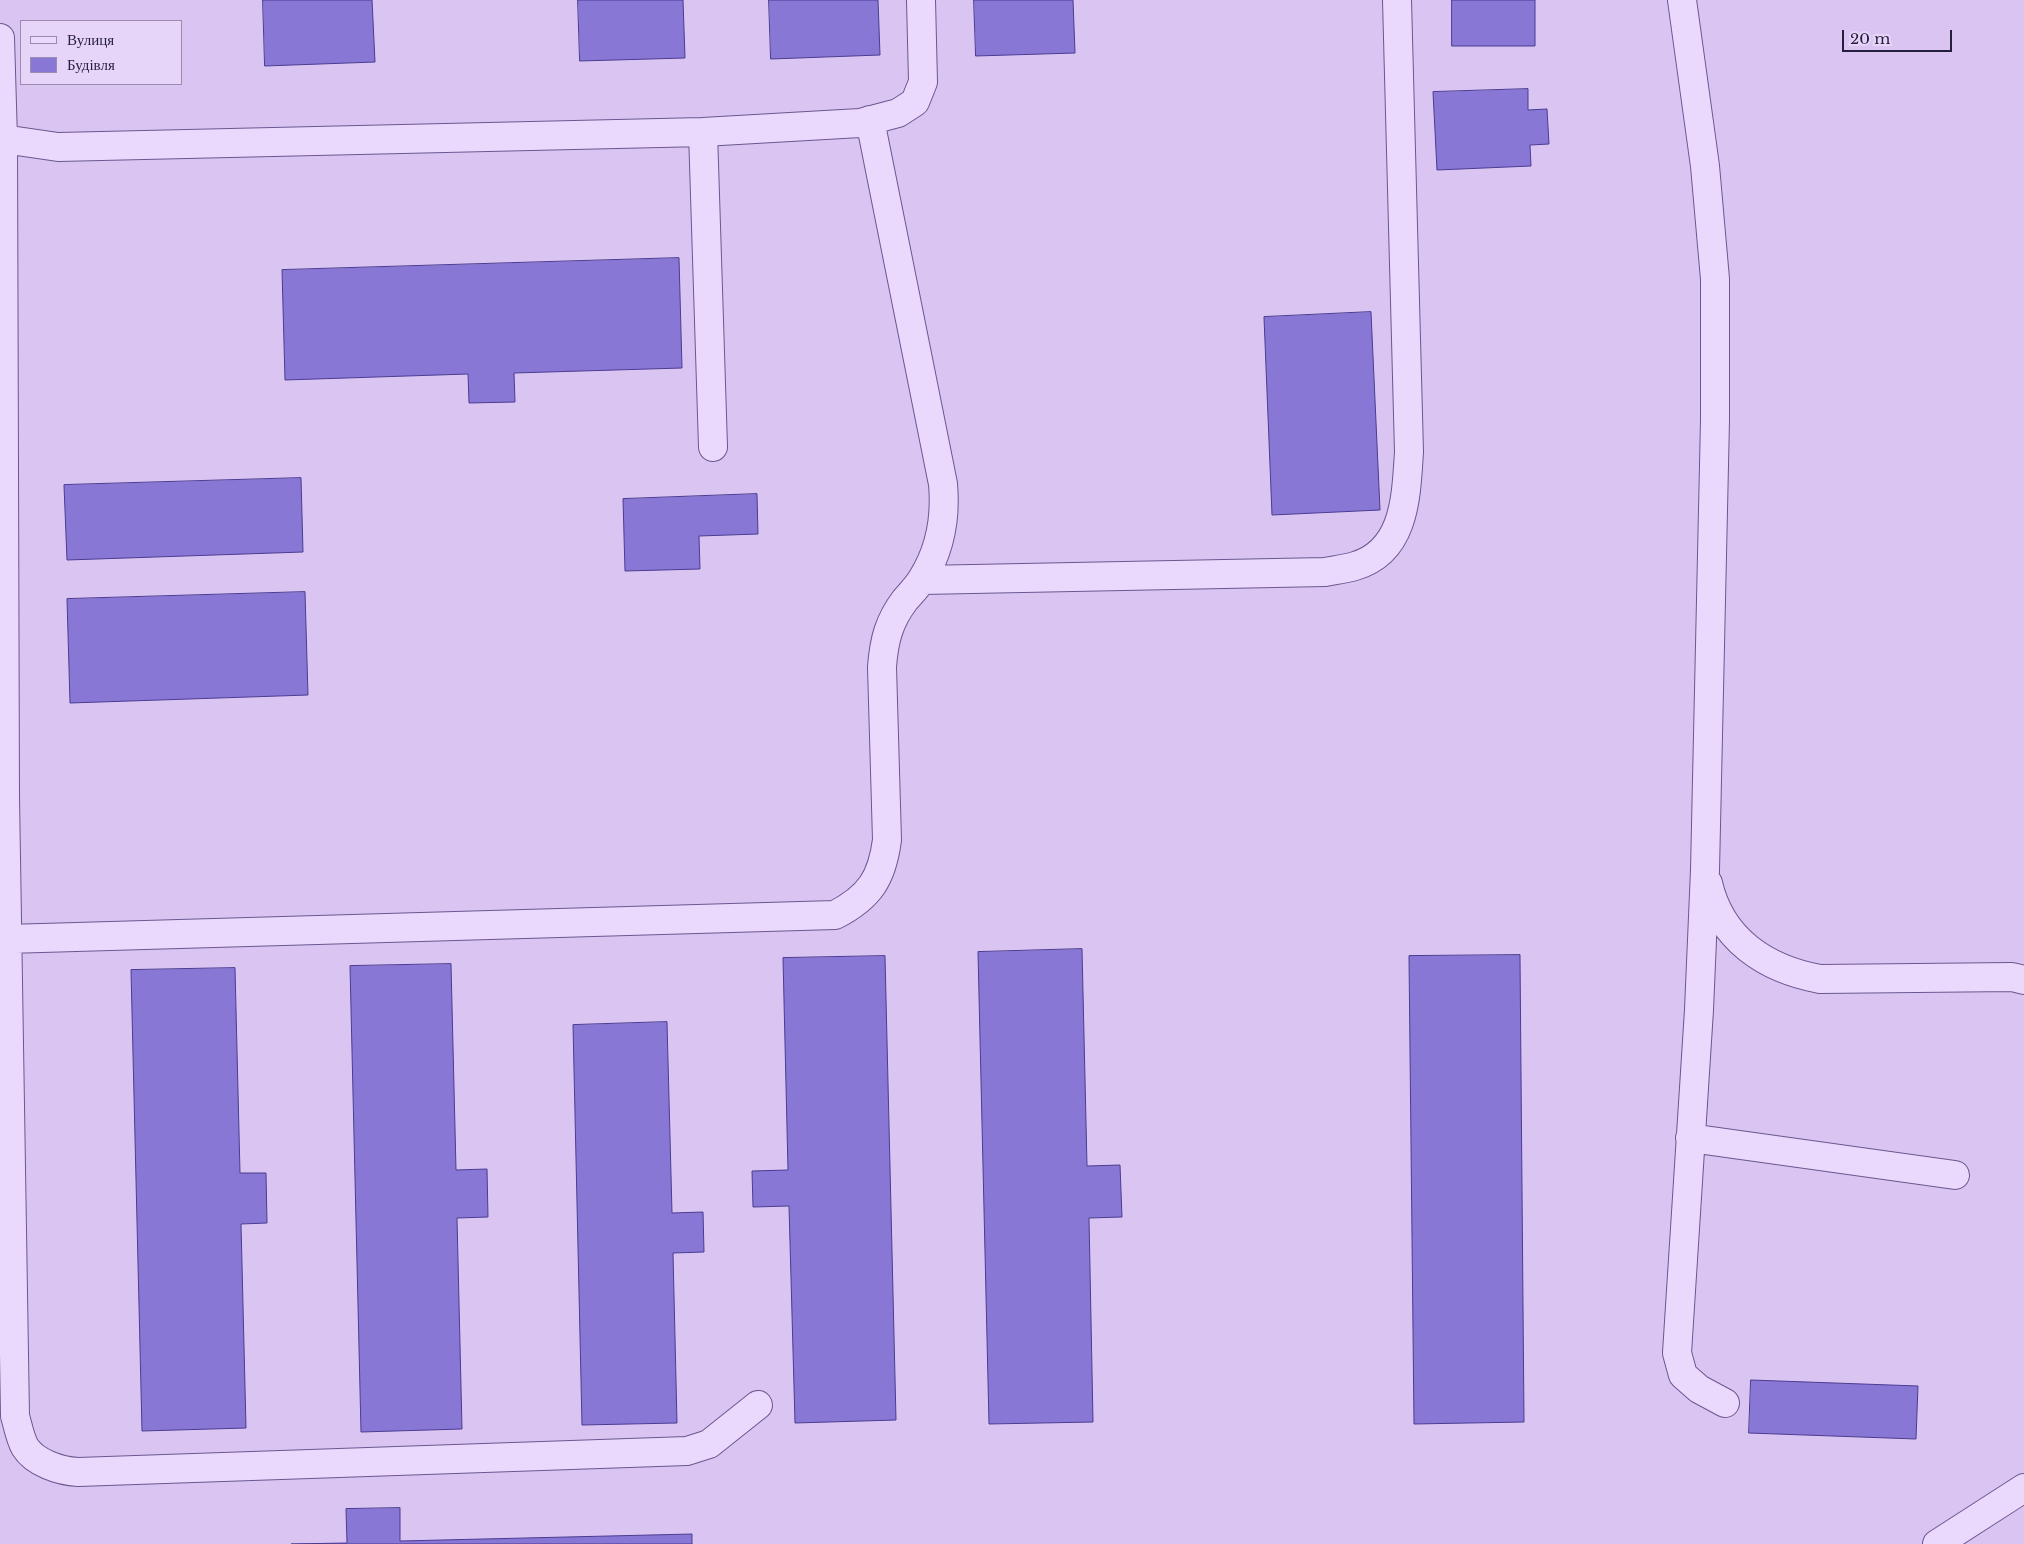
<!DOCTYPE html>
<html>
<head>
<meta charset="utf-8">
<style>
  body { margin:0 }
  #map { position:relative; width:2024px; height:1544px; overflow:hidden; background:#dac5f2; font-family:"Libre Baskerville",serif }
  canvas { display:block }
  .legend { position:absolute; left:20px; top:20px; width:162px; height:65px; box-sizing:border-box; background:#e6d5f9; border:1px solid #998cae; margin:0; padding:6px 9px; list-style:none; font-size:15px; color:#261e3e }
  .legend li { display:flex; align-items:center; gap:10px; height:25px }
  .legend b { width:25px; border:1px solid #998cae }
  .scale { position:absolute; left:1842px; top:30px; width:110px; height:22px; box-sizing:border-box; border:2px solid #261e3e; border-top:0; padding-left:6px; font-size:15px; line-height:18px; white-space:nowrap; color:#261e3e; -webkit-text-stroke:4px #e6d5f9; paint-order:stroke }
</style>
</head>
<body>
<div id="map">
<canvas width="2024" height="1544"></canvas>
<ul class="legend">
<li><b style="height:6px;background:#ead9fc"></b>Вулиця</li>
<li><b style="height:14px;background:#8877d4"></b>Будівля</li>
</ul>
<div class="scale">20 m</div>
</div>
<script>
const c = document.querySelector('canvas').getContext('2d');
c.lineJoin = 'round';
function fillPath(path, color) {
  c.fillStyle = color;
  c.fill(path, 'evenodd');
}
function stroke(path, color, width, dash) {
  c.strokeStyle = color;
  c.lineWidth = width;
  c.lineCap = dash ? 'butt' : 'round';
  c.setLineDash(dash || []);
  c.stroke(path);
}
const building = new Path2D(`
  M263 0H372L375 62 265 66Z
  M578 0H683L685 58 580 61Z
  M769 0H878L880 55 771 59Z
  M974 0H1073L1075 53 976 56Z
  M1452 0H1535V46H1452Z
  M1528 89V110L1547 109 1549 144 1530 145 1531 166 1437 170 1433 92Z
  M679 258 682 368 514 373 515 402 469 403 468 374 285 380 282 270Z
  M1371 312 1380 510 1272 515 1264 317Z
  M301 478 303 552 67 560 64 485Z
  M757 494 758 534 699 536 700 569 625 571 623 499Z
  M305 592 308 695 70 703 67 599Z
  M1082 949 1087 1166 1120 1165 1122 1217 1089 1218 1093 1422 989 1424 978 952Z
  M1520 955 1524 1422 1414 1424 1409 956Z
  M885 956 896 1420 795 1423 789 1206 753 1207 752 1171 788 1170 783 958Z
  M451 964 456 1170 487 1169 488 1217 457 1218 462 1429 361 1432 350 966Z
  M235 968 240 1173H266L267 1223 241 1224 246 1428 142 1431 131 970Z
  M667 1022 672 1213 703 1212 704 1252 673 1253 677 1423 582 1425 573 1025Z
  M1751 1380 1918 1386 1916 1439 1749 1433Z
  M400 1508V1541L692 1534V1544H291L347 1543 346 1509Z`);
fillPath(building, '#8877d4');
stroke(building, '#4a3c91', 1);
const minor = new Path2D(`
  M1682 0 1705 166 1715 279V420L1705 870 1699 1010 1677 1353 1683 1375 1699 1389 1725 1403
  M0 38 3 139 5 796 15 1416C18 1426 20 1438 25 1447 35 1463 60 1471 78 1472L687 1451 709 1444 758 1405
  M703 132 713 447
  M3 139 58 147 703 132 860 123 898 113 915 102 923 82 921 0
  M922 580 1325 572C1335 570 1345 569 1355 566 1406 551 1406 495 1409 452L1397 0
  M1708 883C1721 940 1766 969 1820 979L2012 977 2024 980
  M7 939 835 915C870 897 882 878 887 840L882 667C884 640 889 621 905 600 911 593 918 586 922 579 941 549 946 518 943 484L870 120
  M1690 1138 1955 1175
  M1937 1544 2024 1488`);
stroke(minor, '#695890', 30);
stroke(minor, '#ead9fc', 28);
</script>
</body>
</html>
